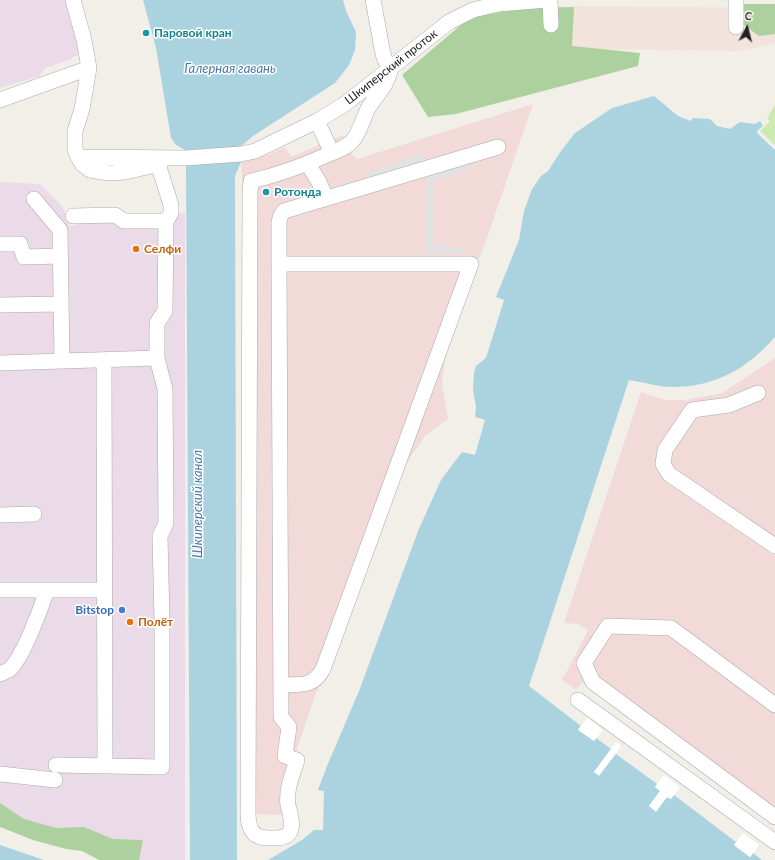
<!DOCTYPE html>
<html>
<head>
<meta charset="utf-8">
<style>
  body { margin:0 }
  #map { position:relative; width:775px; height:860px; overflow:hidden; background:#f2efe9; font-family:Lato,sans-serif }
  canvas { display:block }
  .north { position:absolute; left:727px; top:8px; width:40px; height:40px; -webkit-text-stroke:3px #fff; paint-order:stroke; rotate:7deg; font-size:11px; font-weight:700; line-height:16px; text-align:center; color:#222 }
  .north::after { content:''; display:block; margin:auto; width:14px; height:18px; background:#222; clip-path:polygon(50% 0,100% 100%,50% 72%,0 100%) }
</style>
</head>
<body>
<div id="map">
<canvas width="775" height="860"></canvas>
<div class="north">С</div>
</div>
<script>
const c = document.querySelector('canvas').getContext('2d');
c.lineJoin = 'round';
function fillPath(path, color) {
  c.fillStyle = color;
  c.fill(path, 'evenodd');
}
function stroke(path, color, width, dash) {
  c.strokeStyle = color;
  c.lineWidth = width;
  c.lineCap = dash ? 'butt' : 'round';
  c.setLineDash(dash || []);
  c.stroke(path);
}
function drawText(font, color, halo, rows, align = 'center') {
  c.font = font + ' Lato,sans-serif';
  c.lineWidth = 3;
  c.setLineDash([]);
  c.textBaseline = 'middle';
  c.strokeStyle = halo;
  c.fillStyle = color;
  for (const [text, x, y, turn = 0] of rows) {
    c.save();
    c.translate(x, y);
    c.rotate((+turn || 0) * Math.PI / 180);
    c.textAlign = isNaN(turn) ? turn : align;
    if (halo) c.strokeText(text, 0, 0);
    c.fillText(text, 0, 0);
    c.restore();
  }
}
fillPath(new Path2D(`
  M533 104 488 235 447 344 442 383 448 419 425 436 403 468 328 677 317 690 288 775 283 815 242 814 243 193 241 162 268 155 285 147 291 157 343 135 353 156 357 159Z
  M775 358V823L582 682 576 690 561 679 567 671 588 630 578 624 564 623 641 392 665 400H685L722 393Z`), '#f2dad9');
fillPath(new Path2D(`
  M0 0H67L77 38 78 55 69 60 45 68 40 76 0 88Z
  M0 182 40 184 62 206 70 226 123 215 185 213V860H116L0 813Z`), '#ebdbe8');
fillPath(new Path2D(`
  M577 6 775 8V44L738 51 579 49 476 18 498 12Z`), '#f3e3dd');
fillPath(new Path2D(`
  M775 104V145L760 131 770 121 767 119Z`), '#cdebb0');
fillPath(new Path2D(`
  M742 4H775V34L759 36 744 25Z
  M574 7 572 46 640 53 638 66 456 114 428 117 402 75 469 18 523 8Z
  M0 803 24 819 56 828 84 827 113 839 143 840 139 860H99L82 851 66 849 33 840 0 827Z`), '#add19e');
fillPath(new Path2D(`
  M422 153 427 163 369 182 366 173Z
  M474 158 476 166 434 181V246L463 247 462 254 425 253 427 172Z`), '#e2e2e2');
fillPath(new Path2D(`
  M143 0H343L346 11 356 32 355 50 349 65 335 83 253 136 240 147 241 162 235 176 237 860H190L186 166 185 150 176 145 171 138 156 48Z
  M654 96 678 116 691 121 693 118 710 119 717 126 730 129 740 122 755 124 760 121 763 126 758 130 757 133 775 150V337C747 369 715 387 672 387 658 387 643 382 629 380L529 686 581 726 578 729 594 741 596 738 611 749 594 772 599 775 616 754 657 784 655 787 660 791 649 806 667 797 671 799 674 795 736 842 734 845 750 857 753 853 762 860H268L302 840 314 830H323L324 791 318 790 327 766 359 691 418 531 441 480 462 452 475 455 485 420 475 417 476 406 473 391 474 373 476 366 486 358 504 300 496 297 519 240 524 211 532 189 541 176 548 171 561 151 575 133 612 108Z
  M0 845 44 860H0Z`), '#aad3df');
fillPath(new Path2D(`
  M587 718 603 730 594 741 578 730Z
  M616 742 621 746 599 776 594 772Z
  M664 775 680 787 671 799 667 797 656 812 649 806 660 791 655 787Z
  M743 833 759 845 750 857 734 845Z`), '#fff');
const minor = new Path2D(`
  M73 0 84 40 89 68 82 109 75 131V149L78 157 83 165 90 170 109 173 125 172 160 164
  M550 0 551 25
  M736 0V27
  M0 100 89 68
  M317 121 332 153
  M78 157 185 158 241 154 255 151 317 121 345 104 449 22 473 10 498 4 547 0
  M308 164 319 182 326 198
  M34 199 60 230 62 361
  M73 216 115 215 124 221H166
  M0 244H20L24 257 60 256
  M279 264 281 717 289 727 285 756 297 760C294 770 289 782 288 792 288 796 287 801 288 805 291 818 298 837 277 838 270 838 262 839 256 835 249 830 248 821 248 813L250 193 251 181C278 175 302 166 327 155 336 151 347 148 353 140 361 131 363 117 369 107 379 91 387 87 391 67L385 60 383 54 373 0
  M0 305 61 304
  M104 360 105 766
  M0 363 157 358
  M758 393 729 405 692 410 665 450 663 464 669 474 775 546
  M0 515 34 514
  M0 590H104
  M0 674C3 673 6 671 9 670 23 658 41 608 47 590
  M281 685C299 684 313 688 323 669L471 264H279V222L281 215 284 211 498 147
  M578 700 775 842
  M775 705 671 628 608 626 584 663 593 682 775 817
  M56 765 162 767V621L160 536 166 523 165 389 157 358V323L165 311 166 221 171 213V205L158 164
  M0 774 55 780`);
stroke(minor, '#a9a9a9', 16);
stroke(minor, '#fff', 15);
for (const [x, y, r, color] of [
  [146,33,4,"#0f9aa8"],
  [266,192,4,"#0f9aa8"],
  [136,249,4,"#e8710a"],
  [122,610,4,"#3f7fe0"],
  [130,622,4,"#e8710a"]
]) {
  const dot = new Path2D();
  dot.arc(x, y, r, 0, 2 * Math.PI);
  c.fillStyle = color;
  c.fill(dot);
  stroke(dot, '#fff', 1.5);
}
drawText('bold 12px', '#0d838f', '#fff', [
  ["Паровой кран",154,33],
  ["Ротонда",274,192]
], 'left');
drawText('12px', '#222', '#fff', [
  ["Шкиперский проток",391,67,-38]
]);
drawText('bold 12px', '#c56008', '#fff', [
  ["Селфи",144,249],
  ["Полёт",138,622]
], 'left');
drawText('bold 12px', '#366cbe', '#fff', [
  ["Bitstop",114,610]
], 'right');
drawText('italic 13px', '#4a7aab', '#fff', [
  ["Галерная гавань",230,69],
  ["Шкиперский канал",198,504,-90]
]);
</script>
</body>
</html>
